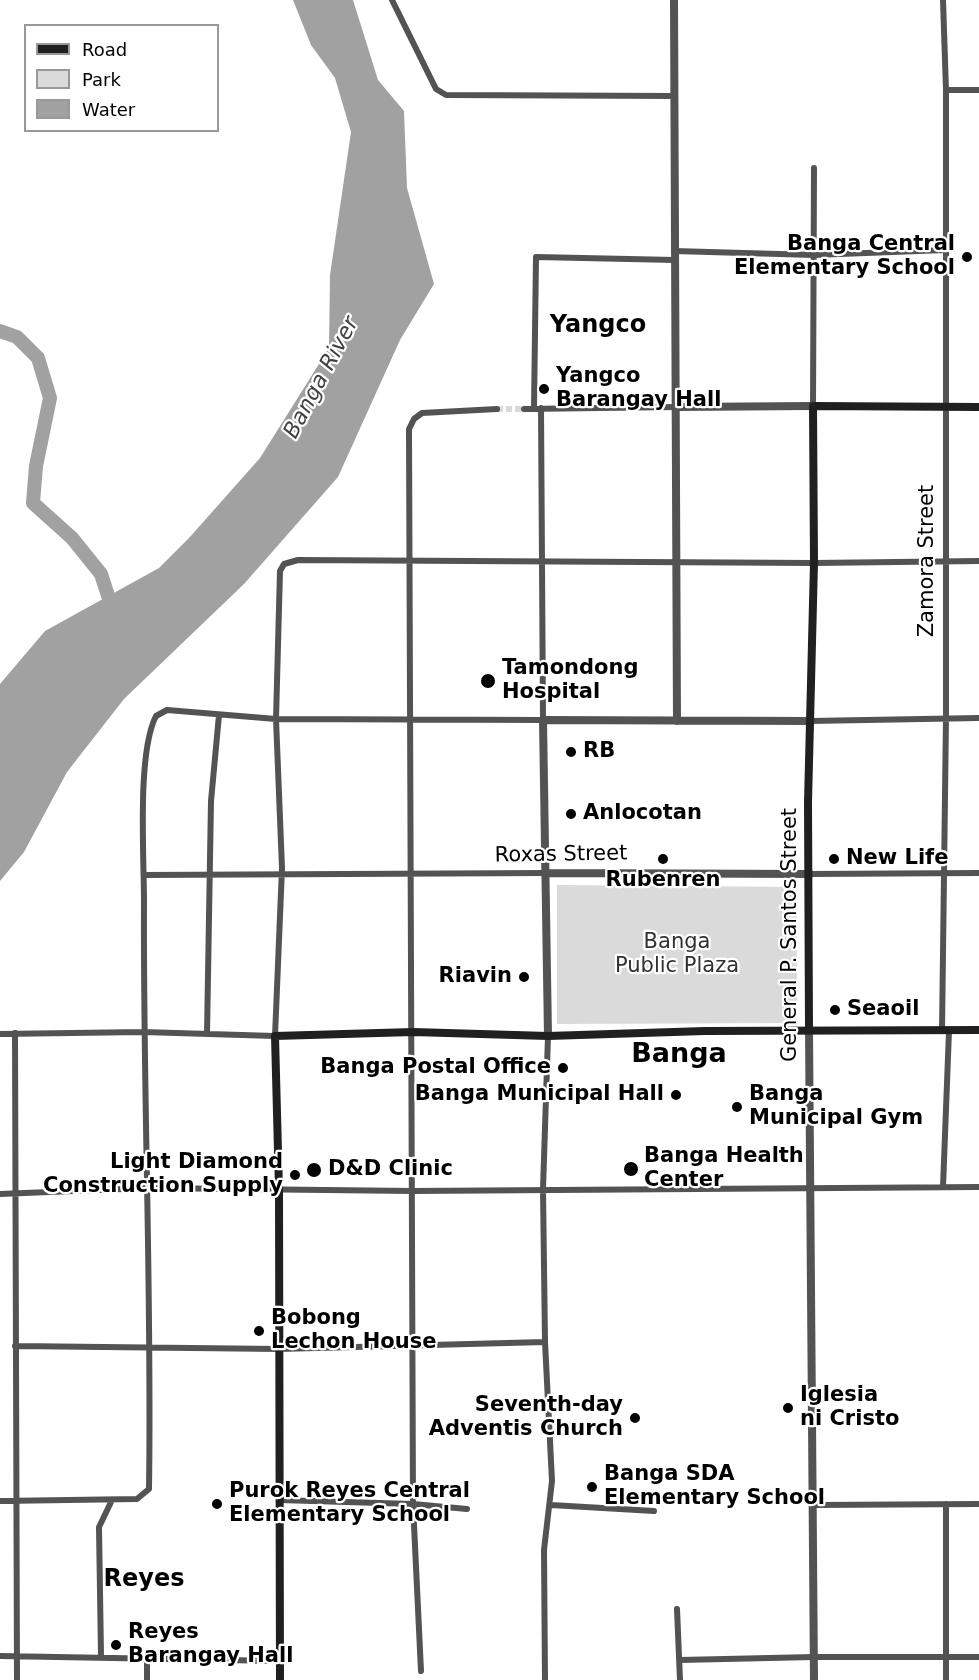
<!DOCTYPE html>
<html>
<head>
<meta charset="utf-8">
<style>
  body { margin:0 }
  #map { position:relative; width:979px; height:1680px; overflow:hidden; background:#fff; font-family:"DejaVu Sans",sans-serif }
  canvas { display:block }
  .legend { position:absolute; left:24px; top:24px; width:195px; height:108px; box-sizing:border-box; background:#fff; border:2px solid #999; margin:0; padding:8px 10px; list-style:none; font-size:18px; color:#000 }
  .legend li { display:flex; align-items:center; gap:12px; height:30px }
  .legend b { width:30px; border:2px solid #999 }
</style>
</head>
<body>
<div id="map">
<canvas width="979" height="1680"></canvas>
<ul class="legend">
<li><b style="height:8px;background:#202020"></b>Road</li>
<li><b style="height:16px;background:#dadada"></b>Park</li>
<li><b style="height:16px;background:#a1a1a1"></b>Water</li>
</ul>
</div>
<script>
const c = document.querySelector('canvas').getContext('2d');
c.lineJoin = 'round';
function fillPath(path, color) {
  c.fillStyle = color;
  c.fill(path, 'evenodd');
}
function stroke(path, color, width, dash) {
  c.strokeStyle = color;
  c.lineWidth = width;
  c.lineCap = dash ? 'butt' : 'round';
  c.setLineDash(dash || []);
  c.stroke(path);
}
function drawText(font, color, halo, rows, align = 'center') {
  c.font = font + ' "DejaVu Sans",sans-serif';
  c.lineWidth = 4.5;
  c.setLineDash([]);
  c.textBaseline = 'middle';
  c.strokeStyle = halo;
  c.fillStyle = color;
  for (const [text, x, y, turn = 0] of rows) {
    c.save();
    c.translate(x, y);
    c.rotate((+turn || 0) * Math.PI / 180);
    c.textAlign = isNaN(turn) ? turn : align;
    if (halo) c.strokeText(text, 0, 0);
    c.fillText(text, 0, 0);
    c.restore();
  }
}
fillPath(new Path2D(`
  M557 885 797 887V1023L557 1024Z`), '#dadada');
fillPath(new Path2D(`
  M293 0H353L378 80 404 111 407 188 434 284 400 340 338 477 244 584 124 699 67 772 24 852 0 881V684L45 631 159 568 189 538 260 458 329 348 330 275 351 132 335 78 311 45Z`), '#a1a1a1');
stroke(new Path2D(`
  M0 331 17 337 38 358 50 398 36 466 33 503 72 538 101 574 114 614`), '#a1a1a1', 14);
stroke(new Path2D(`
  M497 409H524`), '#d9d9d9', 6, [6, 3]);
stroke(new Path2D(`
  M392 0 436 89 446 95 673 96
  M946 90H979
  M674 251 814 255 945 250
  M813 406 814 168
  M534 408 536 257 675 260
  M524 409 677 407
  M810 721 979 718
  M810 874 979 873
  M144 875 546 873
  M942 1031 946 717V90L943 0
  M15 1033 17 1680
  M0 1034 143 1032 275 1036 282 868 276 719 280 571 284 564 298 560 814 563 979 561
  M207 1034 211 801 219 715
  M943 1187 949 1031
  M0 1194 148 1188 413 1191 979 1187
  M15 1346 279 1349 545 1342
  M279 1500 413 1504 467 1509
  M0 1501 137 1499 149 1489C152 1293 143 1097 144 901 144 856 137 753 156 716L167 710 276 719 543 720 541 408
  M551 1505 654 1511
  M815 1505 979 1504
  M677 1609 680 1680
  M0 1656 280 1661
  M101 1656 99 1527 112 1500
  M147 1657V1680
  M680 1660 814 1657H979
  M421 1671 413 1504 409 429 414 419 422 413 497 409
  M545 1680 544 1550 552 1481 545 1342 543 1189 548 1036
  M946 1680V1504`), '#535353', 6);
stroke(new Path2D(`
  M674 0 677 721
  M677 407 813 406
  M546 873 810 874
  M809 1029 814 1680
  M548 1036 543 720 810 721`), '#535353', 8);
stroke(new Path2D(`
  M809 1029 808 802 814 563 813 406 979 407
  M280 1680 279 1190 275 1036 413 1032 548 1036 705 1031 979 1030`), '#202020', 8);
for (const [x, y, r, color] of [
  [967,257,6,"#000"],
  [544,389,6,"#000"],
  [488,681,8,"#000"],
  [571,752,6,"#000"],
  [571,814,6,"#000"],
  [663,859,6,"#000"],
  [834,859,6,"#000"],
  [524,977,6,"#000"],
  [835,1010,6,"#000"],
  [563,1068,6,"#000"],
  [676,1095,6,"#000"],
  [737,1107,6,"#000"],
  [631,1169,8,"#000"],
  [314,1170,8,"#000"],
  [295,1175,6,"#000"],
  [259,1331,6,"#000"],
  [788,1408,6,"#000"],
  [635,1418,6,"#000"],
  [592,1487,6,"#000"],
  [217,1504,6,"#000"],
  [116,1645,6,"#000"]
]) {
  const dot = new Path2D();
  dot.arc(x, y, r, 0, 2 * Math.PI);
  c.fillStyle = color;
  c.fill(dot);
  stroke(dot, '#fff', 2);
}
drawText('bold 21px', '#000', '#fff', [
  ["Banga Central",955,245,"right"],
  ["Elementary School",955,269,"right"],
  ["Yangco",556,377],
  ["Barangay Hall",556,401],
  ["Tamondong",502,669],
  ["Hospital",502,693],
  ["RB",583,752],
  ["Anlocotan",583,814],
  ["New Life",846,859],
  ["Rubenren",663,881,"center"],
  ["Riavin",512,977,"right"],
  ["Seaoil",847,1010],
  ["Banga Postal Office",551,1068,"right"],
  ["Banga Municipal Hall",664,1095,"right"],
  ["Banga",749,1095],
  ["Municipal Gym",749,1119],
  ["Banga Health",644,1157],
  ["Center",644,1181],
  ["Light Diamond",283,1163,"right"],
  ["Construction Supply",283,1187,"right"],
  ["D&D Clinic",328,1170],
  ["Bobong",271,1319],
  ["Lechon House",271,1343],
  ["Iglesia",800,1396],
  ["ni Cristo",800,1420],
  ["Seventh-day",623,1406,"right"],
  ["Adventis Church",623,1430,"right"],
  ["Banga SDA",604,1475],
  ["Elementary School",604,1499],
  ["Purok Reyes Central",229,1492],
  ["Elementary School",229,1516],
  ["Reyes",128,1633],
  ["Barangay Hall",128,1657]
], 'left');
drawText('21px', '#000', '#fff', [
  ["Zamora Street",928,561,-90],
  ["Roxas Street",561,855,-1],
  ["General P. Santos Street",791,935,-90]
]);
drawText('21px', '#313131', '#fff', [
  ["Banga",677,943],
  ["Public Plaza",677,967]
]);
drawText('italic 22px', '#424242', '#fff', [
  ["Banga River",322,378,-62]
]);
drawText('bold 24px', '#000', '#fff', [
  ["Yangco",598,326],
  ["Reyes",144,1580]
]);
drawText('bold 27px', '#000', '#fff', [
  ["Banga",679,1055]
]);
</script>
</body>
</html>
